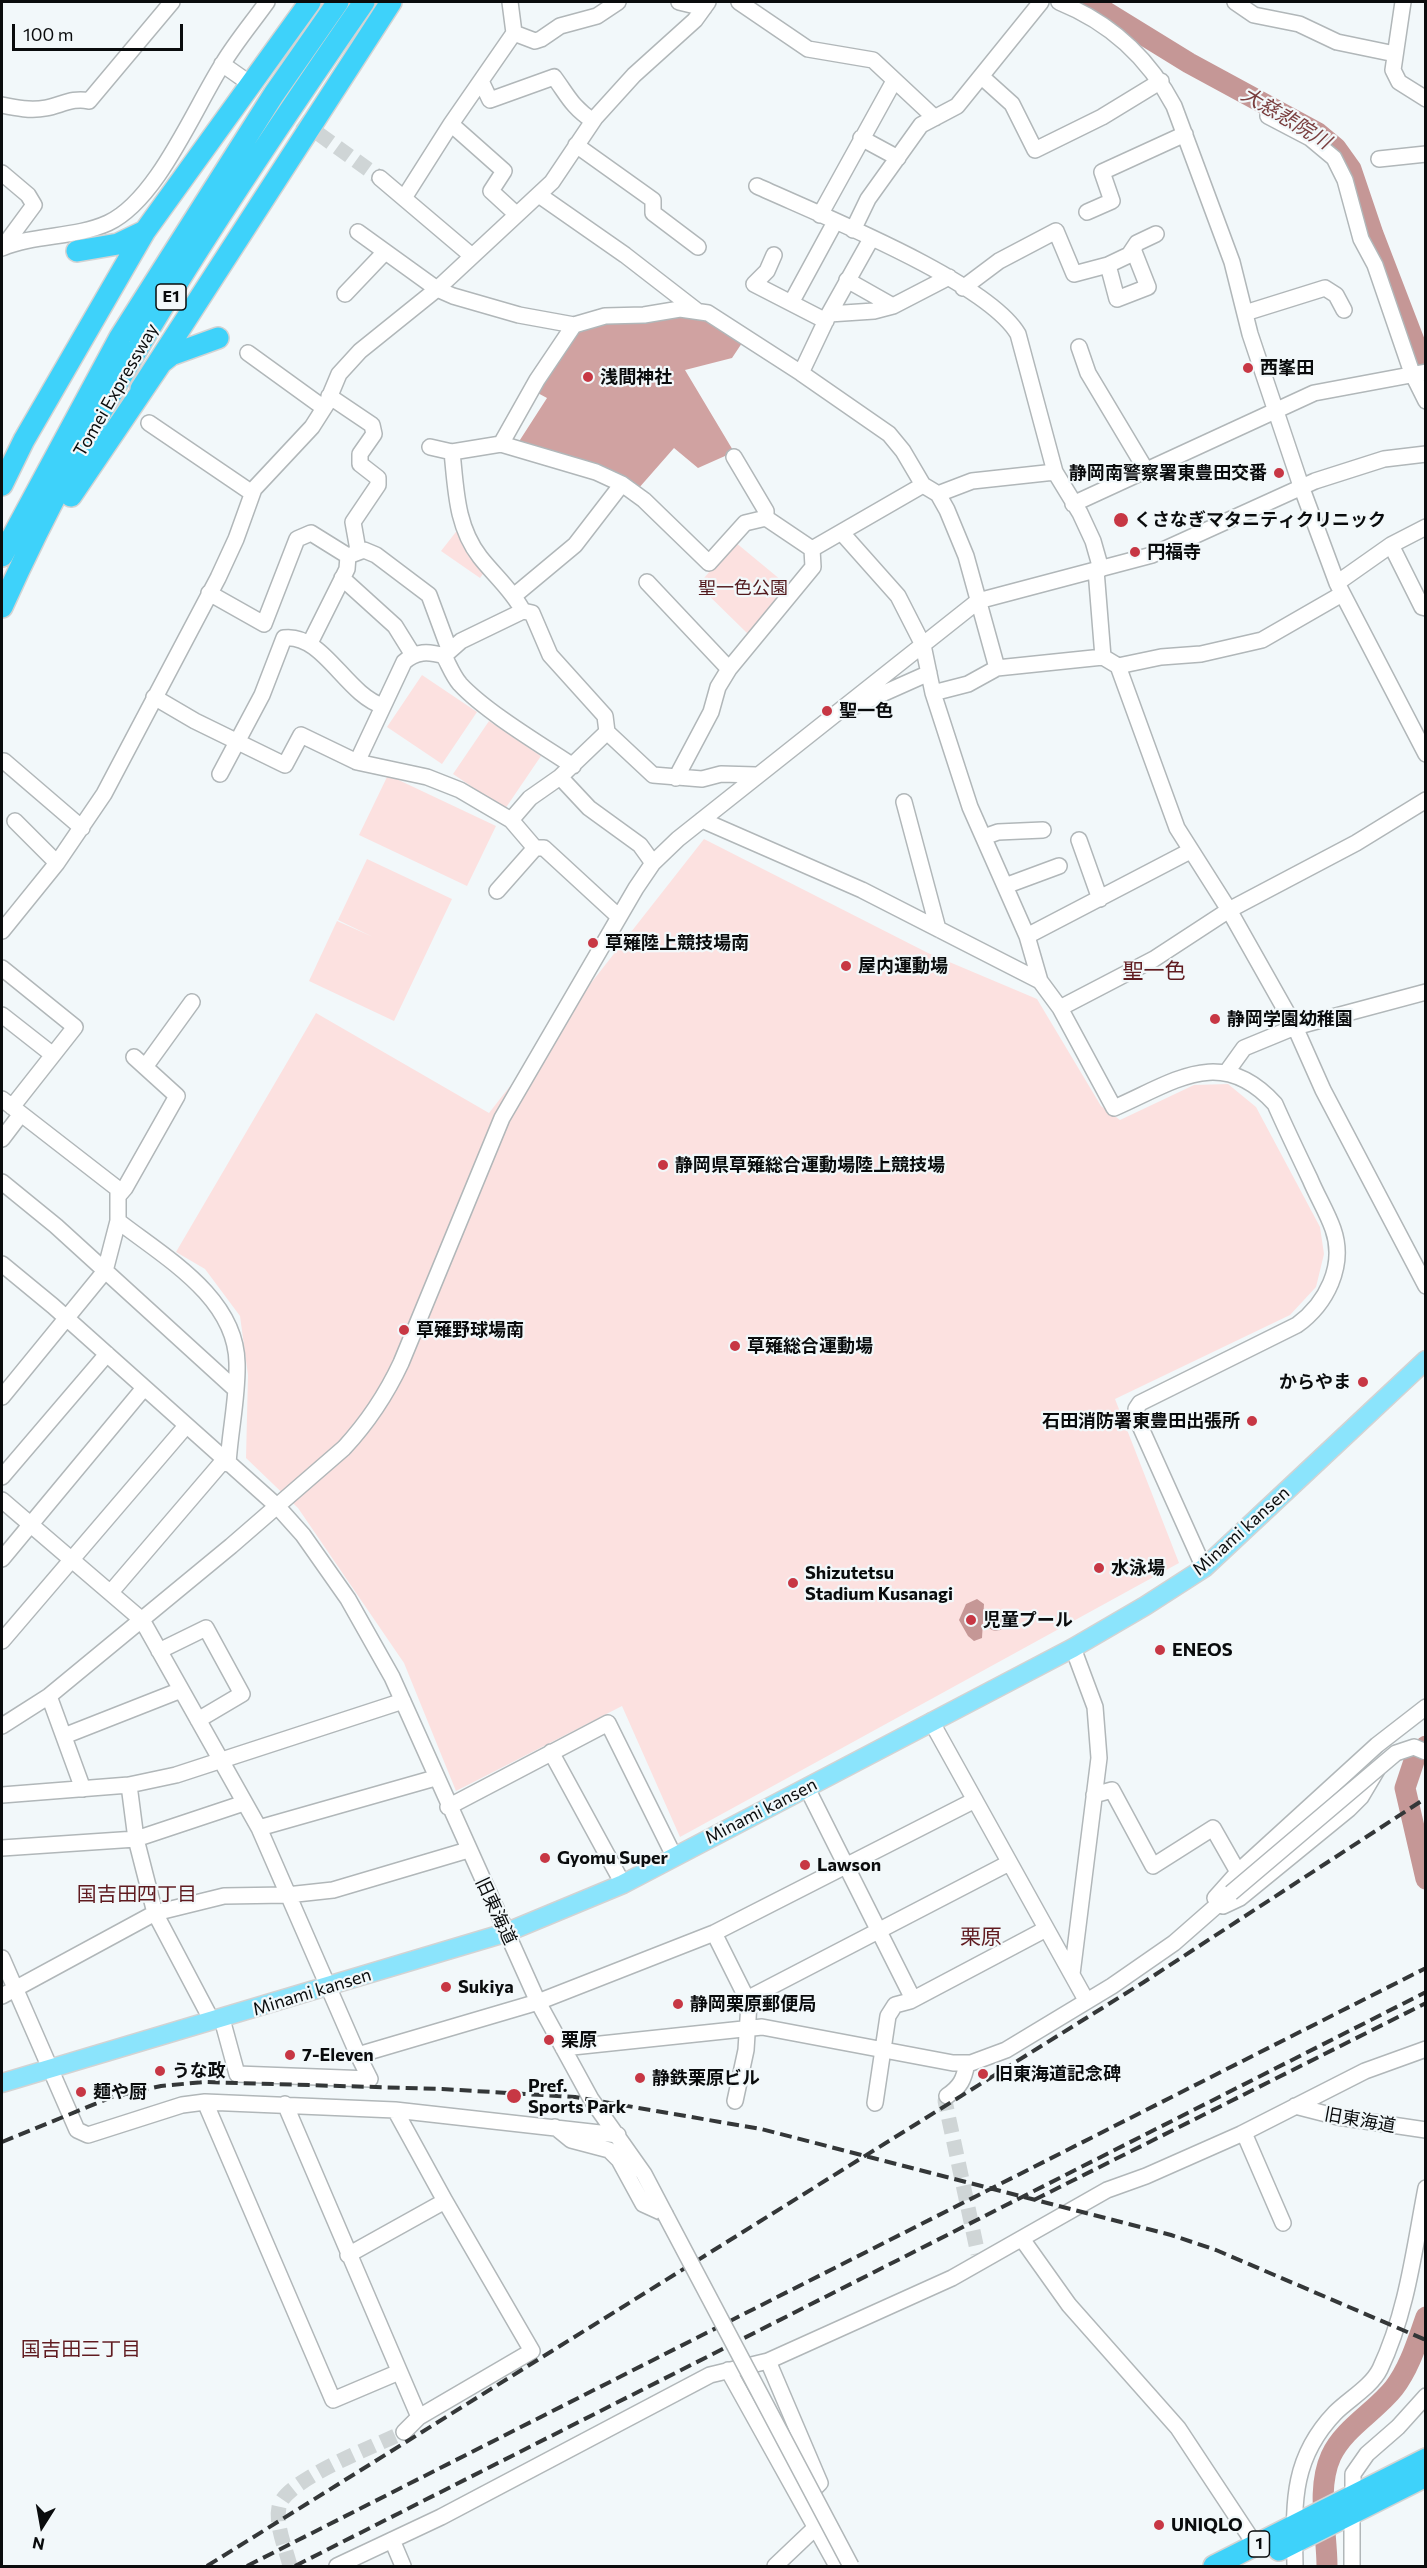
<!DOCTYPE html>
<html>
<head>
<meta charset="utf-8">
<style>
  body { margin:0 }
  #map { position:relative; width:1427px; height:2568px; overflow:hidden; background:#f2f8fa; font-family:Commissioner,sans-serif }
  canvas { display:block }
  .frame { position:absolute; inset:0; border:3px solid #0a0c0d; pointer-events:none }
  .north { position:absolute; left:12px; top:2496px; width:60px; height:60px; -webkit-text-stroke:4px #f2f8fa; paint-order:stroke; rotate:191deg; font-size:16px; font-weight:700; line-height:24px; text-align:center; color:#0a0c0d }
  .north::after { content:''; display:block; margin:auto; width:21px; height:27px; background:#0a0c0d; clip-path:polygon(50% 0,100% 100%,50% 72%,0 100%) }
  .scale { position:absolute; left:12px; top:24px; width:171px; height:27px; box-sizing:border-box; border:3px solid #0a0c0d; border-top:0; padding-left:8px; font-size:18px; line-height:21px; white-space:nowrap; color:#0a0c0d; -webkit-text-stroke:4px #f2f8fa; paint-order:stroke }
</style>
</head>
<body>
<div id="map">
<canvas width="1427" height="2568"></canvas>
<div class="frame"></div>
<div class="north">N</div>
<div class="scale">100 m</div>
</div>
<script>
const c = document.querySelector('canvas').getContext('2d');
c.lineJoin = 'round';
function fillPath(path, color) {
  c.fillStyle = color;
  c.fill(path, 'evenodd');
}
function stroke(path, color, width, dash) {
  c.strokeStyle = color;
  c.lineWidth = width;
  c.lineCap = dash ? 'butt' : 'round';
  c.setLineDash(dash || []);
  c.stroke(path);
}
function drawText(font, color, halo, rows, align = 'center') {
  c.font = font + ' Commissioner,"Noto Sans JP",sans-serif';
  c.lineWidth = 4.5;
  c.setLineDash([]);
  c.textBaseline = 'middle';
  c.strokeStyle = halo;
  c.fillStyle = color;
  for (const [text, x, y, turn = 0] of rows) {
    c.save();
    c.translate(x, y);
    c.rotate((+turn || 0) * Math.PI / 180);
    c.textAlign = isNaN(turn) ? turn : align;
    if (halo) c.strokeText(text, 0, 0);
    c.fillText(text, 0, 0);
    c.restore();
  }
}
fillPath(new Path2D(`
  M459 528 485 571 480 578 441 551Z
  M735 542 787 585 748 634 698 585Z
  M422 675 477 712 442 764 387 727Z
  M489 721 541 756 505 809 453 774Z
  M388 775 496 826 467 886 359 835Z
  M704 839 928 953 1037 999 1101 1106 1120 1120 1194 1085 1228 1084 1256 1107 1320 1227 1324 1254 1316 1287 1290 1315 1115 1399 1179 1563 680 1837 622 1706 456 1791 404 1663 298 1508 246 1458 248 1375 240 1316 205 1269 176 1252 316 1013 489 1113Z
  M367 859 452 899 394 1021 309 981 337 921 373 937 338 920Z`), '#fce1e0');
fillPath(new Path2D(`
  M685 315H701L744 340 732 358 685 370 734 452 698 468 674 448 638 489 518 443 547 398 534 391 580 327 616 320Z`), '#d0a2a1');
fillPath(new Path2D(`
  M977 1599 984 1604 982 1638 974 1641 968 1636 959 1620 966 1604Z
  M986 1621a10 10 0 1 1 20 0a10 10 0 1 1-20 0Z`), '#c59796');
stroke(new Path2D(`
  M1090 2 1189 63 1318 133 1336 148 1351 169 1373 234 1426 372
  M1426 1746 1416 1755 1405 1788 1426 1879
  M1327 2566C1327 2532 1316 2489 1331 2456 1344 2428 1375 2412 1394 2388 1410 2367 1417 2342 1426 2317`), '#c59796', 21);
stroke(new Path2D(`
  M244 80 380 178
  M947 2096 945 2101 978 2254
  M290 2566C286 2549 275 2525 279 2507 284 2480 378 2445 404 2432`), '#cfd5d6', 15, [15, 8]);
const minor = new Path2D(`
  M679 2 704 8
  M739 2 808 49 873 60 935 118
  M1059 2C1111 23 1148 57 1174 106L1232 262 1250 334 1301 486 1337 583 1426 754
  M1235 2 1254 15 1299 24 1337 42 1395 54
  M1403 2 1393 70 1399 82 1426 99
  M514 33 535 41 541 39 560 26 597 16 618 2
  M222 64 242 78
  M982 77 1012 104 1035 150 1102 117 1161 81
  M481 81 490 100 554 77C568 96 572 107 593 121
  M2 105C16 108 31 111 46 108 61 105 74 97 89 101L172 2
  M1268 116 1310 138 1334 158 1345 180 1361 239 1375 265 1412 373 1426 401
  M451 124 504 171 491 191 516 214
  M861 138 898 158
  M576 145 653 200V213L698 247
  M1379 159 1426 154
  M2 173 28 195 34 205 3 247
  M380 178 472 256
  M757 186C818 214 987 281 1018 334L1055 472 1080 513 1093 541 1101 569
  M539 195 625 255 696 310
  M404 198 451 124 514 33 510 2
  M1087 212 1112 201 1102 172 1185 134
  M820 215 894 81
  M853 230 868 199 921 125 957 106 1041 2
  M358 232 437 289 453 296 519 315 574 325 605 316 644 315 680 309 708 313 801 373 889 434 903 451 923 485 938 494 947 510 966 556 997 668
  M2 248C36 234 75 238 108 223 157 200 193 111 222 65 235 43 252 23 267 2
  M774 255 767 271 754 284 826 321
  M1108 265 1117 299 1148 287 1133 249
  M847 280 893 306
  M963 288 999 261 1056 231 1074 274 1108 265 1129 255 1137 243 1156 234
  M345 294 384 253
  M791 303 835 222
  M1245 313 1325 288 1336 295 1344 310
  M829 314 874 311 893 306 949 277
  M1079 347 1088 373 1146 470
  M248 353 324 408
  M801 373 829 314 871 239
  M329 396 372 425 374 434 360 454V464L378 478V485L353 522 358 550
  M149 423 252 493
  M501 444 537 380 574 325
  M430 447 452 452 501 444 596 472 622 484 644 500 709 563 745 523 766 518 812 549 813 567 729 669 718 687 711 712 676 778
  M452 452C456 489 456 526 480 557 494 575 512 590 523 611
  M734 457 766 511V518
  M938 494 972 481 1055 472
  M1073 504 1314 393 1426 372
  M842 533 898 596 923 645 933 693 970 807 1027 936 1040 981
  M1391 545 1426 527
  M812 549 923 485
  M1096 570 1103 657
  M342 578 395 626 413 655
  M647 582 729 669
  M1337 583 1391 545 1422 607 1426 608
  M209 593 264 624 297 539 311 533 348 556
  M515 595 575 545 622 484
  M310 643 347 569 348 556 364 550 376 555 429 595 449 649
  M444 656 461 641 523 611 532 613 550 655 605 716 607 732 653 775 702 779 721 774 756 775
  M1118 666 1161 657 1201 654 1262 640 1342 594
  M933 693 968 684 997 668 1103 657 1118 666 1177 828 1229 910 1295 1027 1323 1090 1426 1286
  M154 697 195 721 285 765 301 735 357 762 404 662C416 651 428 651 444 656 449 665 453 676 460 684 486 712 540 744 573 766
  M855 706 929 673
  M607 732 560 777 530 798 511 820 535 848H544L619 917
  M4 761 82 828
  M357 762 427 777 460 790 511 820
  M220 774 262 695 284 638C323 633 346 695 383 706
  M560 777 589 808 640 845 653 863
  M904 802 938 929
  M702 820 862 890 1040 981 1060 1008 1114 1108C1174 1082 1221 1044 1275 1104 1286 1129 1298 1154 1310 1179 1317 1196 1327 1212 1333 1229 1346 1266 1326 1304 1297 1325L1140 1403 1136 1409V1417L1204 1568
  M15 821 57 863
  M984 837 998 832 1043 830
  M1079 840 1100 899
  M1005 886 1059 866
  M497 891 535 848
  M2 931 57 863 104 794 218 578 236 539 254 489 312 427 326 405 339 374 360 351 437 289 552 182 595 118 634 75 695 20 708 2
  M1027 936 1190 851
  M2 968 75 1027 12 1107
  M1060 1008 1154 959 1229 910 1356 843 1426 800
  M2 1015 53 1055
  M145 1067 192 1002
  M1226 1073 1244 1048 1295 1027 1426 992
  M2 1099 118 1189V1221L105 1271 2 1397
  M2 1139 21 1114
  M2 1182 56 1226 235 1389
  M119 1195 125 1188 177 1096 134 1057
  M118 1221C164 1257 236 1297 237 1363 238 1396 230 1430 228 1464
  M2 1264 53 1306 277 1506 303 1535 348 1599 392 1677 538 2002 591 2099 644 2174 665 2214
  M2 1477 107 1354
  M2 1500 142 1620 259 1828 358 2055 538 2002 714 1933 975 1800
  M2 1559 144 1388
  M111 1592 224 1460
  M2 1641 186 1426
  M159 1651 206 1628 242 1694 198 1720
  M49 1696 83 1789
  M931 1721 1086 2000
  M2 1726 49 1696 231 1546 344 1448C369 1421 386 1395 401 1363L502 1118 636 888 653 863 678 839 978 601 1152 555 1315 481 1384 459 1426 454
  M64 1736 181 1690
  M551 1752 623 1884
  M129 1785 136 1839 155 1913 212 2021
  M807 1788 913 1999
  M2 1795 129 1785 176 1775 403 1701
  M1094 1795 1112 1790 1153 1866 1213 1828 1238 1872
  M448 1807 608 1723 674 1856
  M259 1828 435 1778
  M2 1848 136 1839 244 1803
  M1215 1898 1240 1870 1377 1745 1426 1707
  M1223 1906 1240 1898 1349 1809 1361 1797 1377 1770
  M714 1933 749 2003 746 2050 735 2101
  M2 1958 77 2130 88 2135 182 2105 205 2102 395 2110 618 2135
  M1072 1974 1099 1758 1095 1707 1073 1648
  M2 1996 155 1913 224 1896 287 1895 333 1890 468 1850
  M747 1999 1009 1863
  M222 2019 237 2074 370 2079 358 2055
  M563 2048 762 2027 953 2063H971L1006 2050 1112 1986 1174 1943 1231 1893
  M947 2096C960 2087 964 2080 967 2063
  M205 2102 333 2400 399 2372
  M875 2103 888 2016 895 2005 910 2001 1046 1929
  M285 2104 419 2417 404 2432
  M1295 2106 1338 2117 1426 2130
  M395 2110 445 2201 532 2351 419 2417
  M555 2127 571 2140 609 2150 619 2160 643 2204 665 2214
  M1244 2133 1283 2223
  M1022 2239 1069 2305 1178 2428 1256 2546
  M348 2255 445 2201
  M768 2361 820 2483 804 2499
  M728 2370 837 2566
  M1353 2495V2474L1367 2454 1398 2427 1426 2396
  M392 2540 403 2566
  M337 2566 441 2517 710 2375 768 2361 952 2278 1107 2190 1146 2176 1241 2134 1365 2071 1426 2049
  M775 2566 815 2528
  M1295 2566C1294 2506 1290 2460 1335 2413 1349 2399 1371 2387 1380 2369 1407 2312 1414 2250 1426 2188
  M1352 2566V2513`);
const major = new Path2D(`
  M2 2083 505 1933 623 1884 1073 1648 1145 1606 1204 1568 1426 1360`);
const highway = new Path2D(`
  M77 251 118 244 145 231 310 2
  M141 389 391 2
  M2 485 24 440 145 231
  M71 496 161 363 171 355 218 338
  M2 556 120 337 274 94 338 2
  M2 607C98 393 231 194 364 2
  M1279 2550 1426 2476
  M1214 2566 1426 2459`);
stroke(minor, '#b1b7b9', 18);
stroke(major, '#d3d3d3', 21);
stroke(highway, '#d3d3d3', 24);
stroke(minor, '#fff', 15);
stroke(major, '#8be4fc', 18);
stroke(highway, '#3ed2fa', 21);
stroke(new Path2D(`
  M2 2142 112 2097 161 2086 204 2082 442 2089 575 2097 761 2129 1171 2235 1216 2250 1426 2340
  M1034 2200 1426 2003
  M207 2566 1144 1982 1426 1798
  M247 2566 1426 1968
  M295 2566 1426 1992`), '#343738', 4, [12, 6]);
const minorBridge = new Path2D(`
  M1231 1893 1396 1753 1414 1747 1426 1752
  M665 2214 851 2566`);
stroke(minorBridge, '#b1b7b9', 18, []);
stroke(minorBridge, '#fff', 15);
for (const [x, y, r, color] of [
  [1248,368,6,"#c73744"],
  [588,377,6,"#c73744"],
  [1279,473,6,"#c73744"],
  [1121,520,8,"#c73744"],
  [1135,552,6,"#c73744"],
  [827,711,6,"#c73744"],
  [593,943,6,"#c73744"],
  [846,966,6,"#c73744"],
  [1215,1019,6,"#c73744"],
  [663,1165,6,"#c73744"],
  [404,1330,6,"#c73744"],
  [735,1346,6,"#c73744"],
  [1363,1382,6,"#c73744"],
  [1252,1421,6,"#c73744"],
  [1099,1568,6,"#c73744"],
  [793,1583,6,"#c73744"],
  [971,1620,6,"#c73744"],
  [1160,1650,6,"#c73744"],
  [545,1858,6,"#c73744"],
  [805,1865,6,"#c73744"],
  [446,1987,6,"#c73744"],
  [678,2004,6,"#c73744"],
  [549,2040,6,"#c73744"],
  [290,2055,6,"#c73744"],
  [160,2071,6,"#c73744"],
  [983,2074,6,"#c73744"],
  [640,2078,6,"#c73744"],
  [81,2092,6,"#c73744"],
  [514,2096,8,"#c73744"],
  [1159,2525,6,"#c73744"]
]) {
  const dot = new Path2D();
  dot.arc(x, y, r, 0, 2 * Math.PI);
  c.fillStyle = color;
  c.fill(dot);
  stroke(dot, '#f2f8fa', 2);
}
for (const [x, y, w] of [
  [171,297,30],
  [1259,2544,21]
]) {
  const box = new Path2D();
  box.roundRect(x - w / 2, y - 13, w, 26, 4.5);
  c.fillStyle = '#f2f8fa';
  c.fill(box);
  stroke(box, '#0a0c0d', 1.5);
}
drawText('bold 16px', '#0a0c0d', null, [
  ["E1",171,297],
  ["1",1259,2544]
]);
drawText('bold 18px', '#0a0c0d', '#f2f8fa', [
  ["西峯田",1260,368],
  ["浅間神社",600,377],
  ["静岡南警察署東豊田交番",1267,473,"right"],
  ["くさなぎマタニティクリニック",1134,520],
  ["円福寺",1147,552],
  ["聖一色",839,711],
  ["草薙陸上競技場南",605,943],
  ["屋内運動場",858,966],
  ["静岡学園幼稚園",1227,1019],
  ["静岡県草薙総合運動場陸上競技場",675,1165],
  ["草薙野球場南",416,1330],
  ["草薙総合運動場",747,1346],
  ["からやま",1351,1382,"right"],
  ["石田消防署東豊田出張所",1240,1421,"right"],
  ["水泳場",1111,1568],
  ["Shizutetsu",805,1573],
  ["Stadium Kusanagi",805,1594],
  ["児童プール",983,1620],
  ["ENEOS",1172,1650],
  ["Gyomu Super",557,1858],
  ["Lawson",817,1865],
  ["Sukiya",458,1987],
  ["静岡栗原郵便局",690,2004],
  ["栗原",561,2040],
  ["7-Eleven",302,2055],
  ["うな政",172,2071],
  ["旧東海道記念碑",995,2074],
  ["静鉄栗原ビル",652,2078],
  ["Pref.",528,2086],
  ["Sports Park",528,2107],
  ["麺や厨",93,2092],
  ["UNIQLO",1171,2525]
], 'left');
drawText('18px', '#0a0c0d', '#f2f8fa', [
  ["Tomei Expressway",116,390,-60],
  ["Minami kansen",1241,1531,-42],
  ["Minami kansen",761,1811,-27],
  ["旧東海道",496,1911,65],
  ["Minami kansen",312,1992,-17],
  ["旧東海道",1360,2120,10]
]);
drawText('18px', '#51181c', '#f2f8fa', [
  ["聖一色公園",743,588]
]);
drawText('italic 20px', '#7a3e3e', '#f2f8fa', [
  ["大慈悲院川",1286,118,31]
]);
drawText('20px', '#601b20', '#f2f8fa', [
  ["国吉田四丁目",137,1894],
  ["国吉田三丁目",81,2349]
]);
drawText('21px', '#601b20', '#f2f8fa', [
  ["聖一色",1154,971],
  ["栗原",981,1937]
]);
</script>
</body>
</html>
